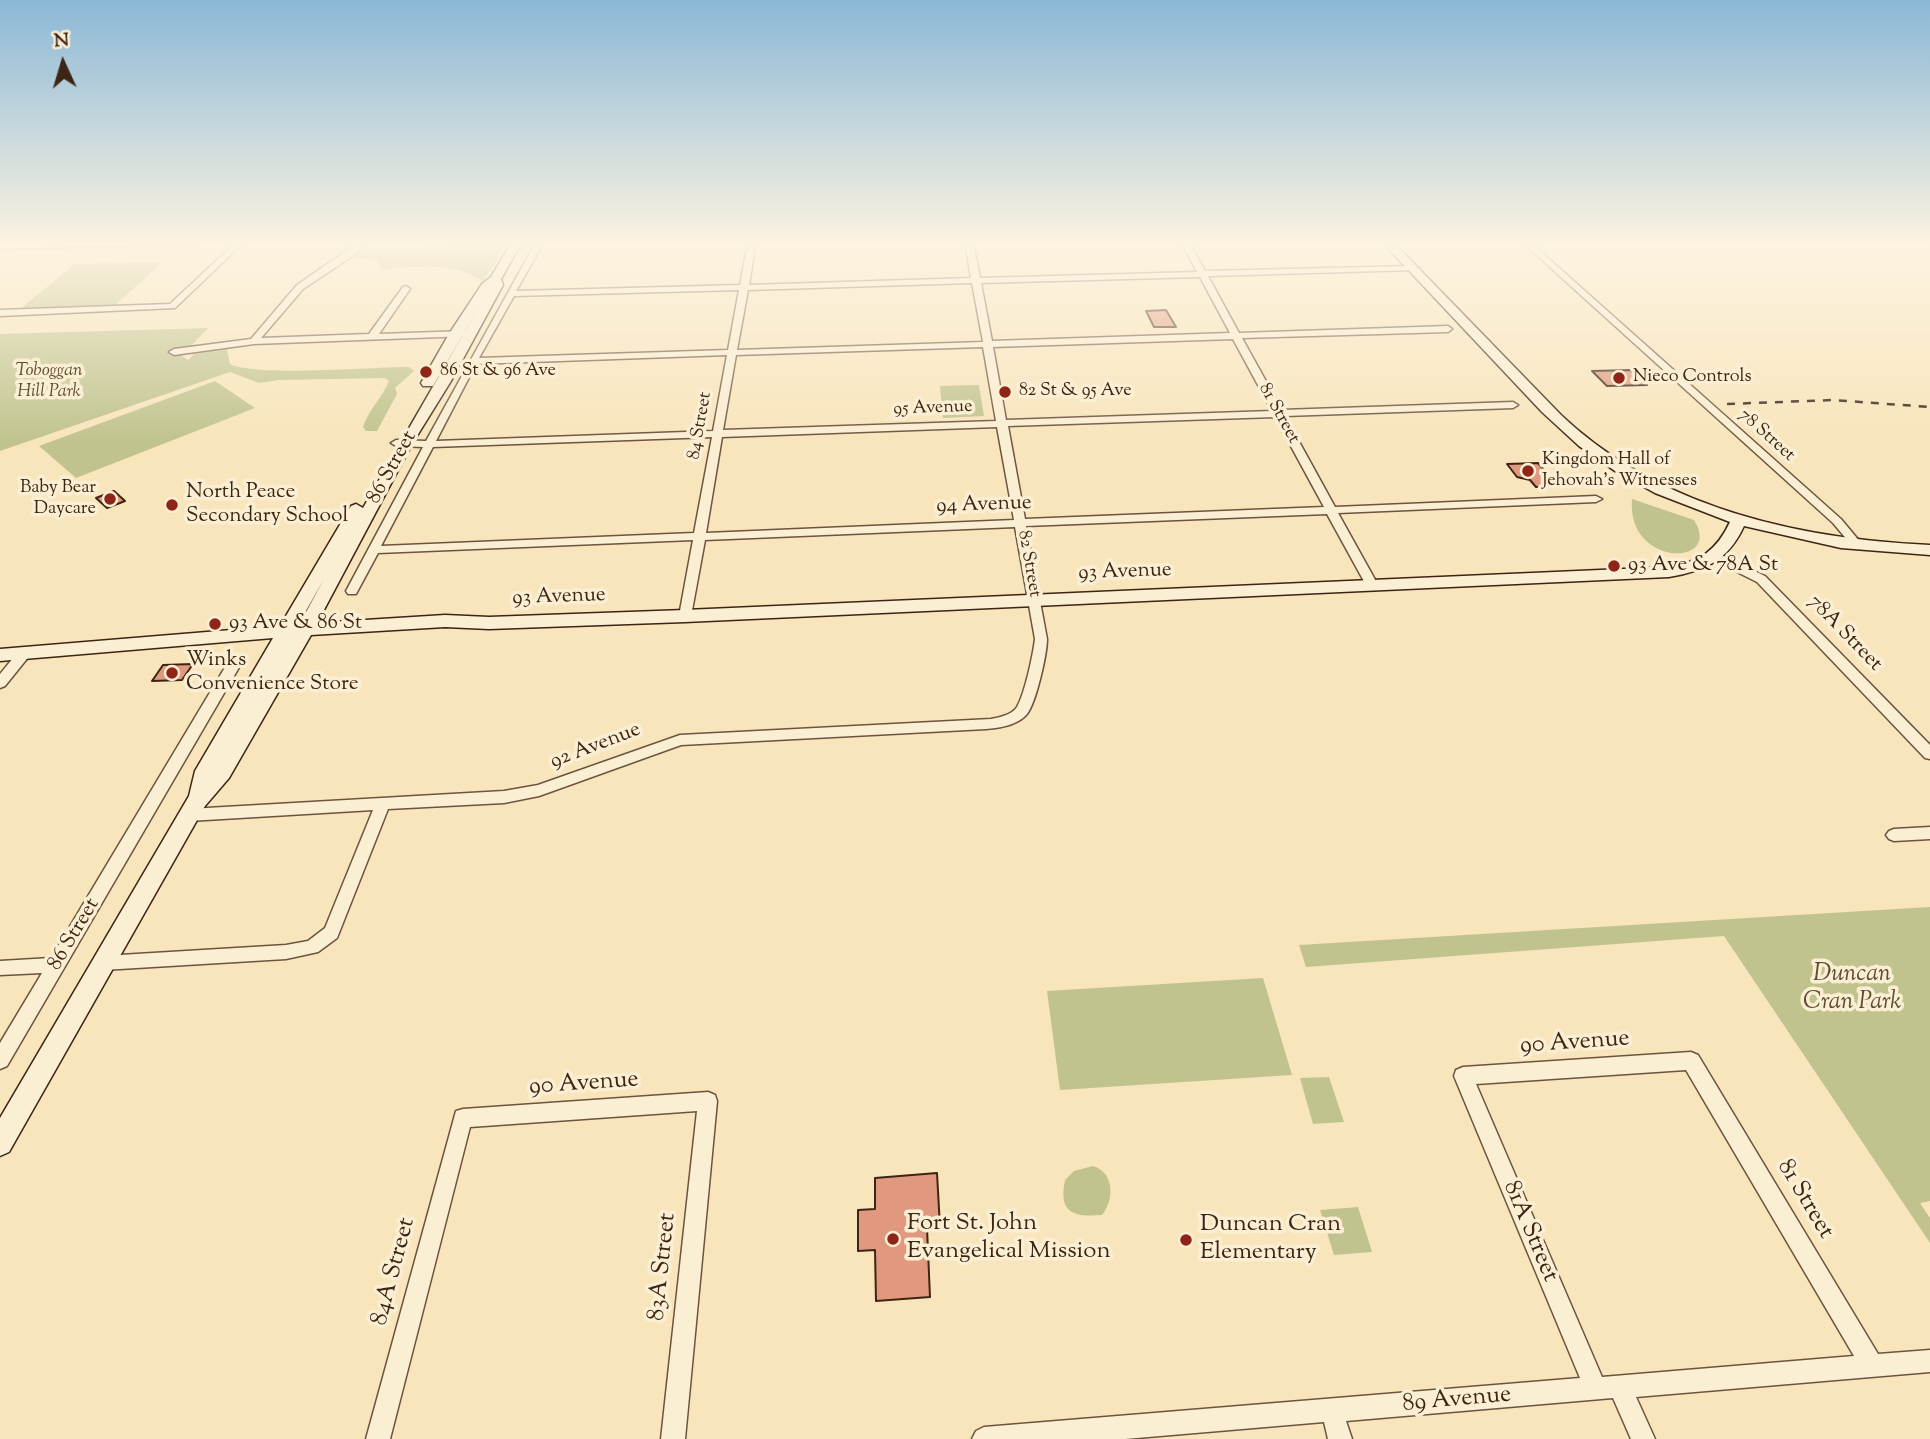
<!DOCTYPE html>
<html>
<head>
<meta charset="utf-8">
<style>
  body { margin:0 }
  #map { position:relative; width:1930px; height:1439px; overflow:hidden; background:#f8e5bc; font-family:"Sorts Mill Goudy",serif }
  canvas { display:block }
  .north { position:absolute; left:28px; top:28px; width:70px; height:70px; -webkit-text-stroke:5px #faeed3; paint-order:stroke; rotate:356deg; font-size:19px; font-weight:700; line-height:28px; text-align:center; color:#3d2414 }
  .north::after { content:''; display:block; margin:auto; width:24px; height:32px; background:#3d2414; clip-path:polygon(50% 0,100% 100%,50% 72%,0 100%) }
</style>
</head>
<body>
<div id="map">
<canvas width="1930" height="1439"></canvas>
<div class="north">N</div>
</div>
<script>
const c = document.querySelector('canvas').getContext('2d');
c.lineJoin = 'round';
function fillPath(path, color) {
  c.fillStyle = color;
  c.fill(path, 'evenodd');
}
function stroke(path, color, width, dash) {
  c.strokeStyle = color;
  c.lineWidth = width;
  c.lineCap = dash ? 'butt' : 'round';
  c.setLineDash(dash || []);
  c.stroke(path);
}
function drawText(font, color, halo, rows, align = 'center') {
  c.font = font + ' "Sorts Mill Goudy",serif';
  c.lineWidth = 7;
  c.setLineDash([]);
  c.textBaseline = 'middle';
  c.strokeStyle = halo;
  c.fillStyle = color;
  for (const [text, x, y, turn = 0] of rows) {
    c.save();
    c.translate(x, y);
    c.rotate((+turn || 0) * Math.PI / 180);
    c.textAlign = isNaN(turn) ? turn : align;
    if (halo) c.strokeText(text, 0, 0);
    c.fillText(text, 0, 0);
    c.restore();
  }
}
fillPath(new Path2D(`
  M506 246 483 281C452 261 416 267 381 269L378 261 352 257 363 249Z
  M163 262 114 306 20 309 75 264Z
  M208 328 182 356 188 360 194 354 227 349 230 364C255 377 374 367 409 367L414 371 395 388 397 394 377 431H366L363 427C369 409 382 398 389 381L385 378 279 380 259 383 230 372 0 451V334Z
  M215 381 255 408 76 478 39 446Z
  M979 385 984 416 943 418 940 386Z
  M1632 499 1694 520C1724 567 1626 568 1632 499Z
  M1930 907V1201L1920 1203 1930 1218V1243L1724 936 1306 967 1299 945Z
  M1263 978 1292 1075 1060 1090 1047 991Z
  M1329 1077 1344 1122 1313 1124 1300 1078Z
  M1093 1166C1114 1172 1115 1199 1102 1215 1074 1217 1058 1214 1065 1180L1074 1171Z
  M1358 1207 1372 1252 1334 1255 1320 1210Z`), '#c0c38e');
const building = new Path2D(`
  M1166 310 1176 327H1154L1146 311Z
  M1631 370 1647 385 1607 386 1592 371Z
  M1538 463 1558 486 1536 487 1530 480 1517 477 1507 464Z
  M114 491 125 501 107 508 96 498Z
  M193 664 182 680 152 681 163 665Z
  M937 1173 940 1227 927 1228 930 1297 876 1301 875 1250 858 1251V1210L875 1209V1178Z`);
fillPath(building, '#e0997e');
stroke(building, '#3d2414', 2);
const street = new Path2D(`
  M116 242H204L200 244 0 249V245Z
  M230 242H238L240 246 175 308 0 316V310L170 304 232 246Z
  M359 242H367L351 257 303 289 261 338 369 334 403 287 406 286 410 289 379 334 465 331 469 334 468 336 254 344 174 355 169 352 174 349 251 339 297 285Z
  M536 242H544L516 291 740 285 748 242H756L749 285 971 278 965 242H973L980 278 1197 272 1181 242H1189L1205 271 1412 266 1416 268 1415 270 1208 276 1239 333 1448 326 1452 329 1448 332 1242 338 1282 410 1513 402 1518 405 1513 408 1285 416 1335 507 1596 496 1602 499 1596 502 1338 513 1378 585 1372 589 1366 585 1327 514 1026 526 1047 639C1047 654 1036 703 1027 714 1018 725 1000 728 986 729L681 745 539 796 504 803 388 809 337 938 318 952 286 959 103 970 97 968 94 963 97 958 103 956 286 945 308 941 325 928 373 810 189 821 184 819 181 815 184 811 189 809 504 791 538 785 680 735 991 719C1000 717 1012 715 1017 707 1025 693 1033 655 1035 639L1015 527 705 540 691 616 685 620 679 616 693 540 378 553 356 594H348L346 591 423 447 396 446 391 443 396 440 426 441ZM1200 277 1230 333 992 341 981 283ZM972 283 983 342 737 350 748 290ZM739 290 728 350 479 358 514 296ZM1233 339 1272 411 1006 420 993 347ZM983 347 996 421 723 430 736 355ZM727 355 713 431 436 441 476 364ZM1275 417 1324 507 1025 519 1008 426ZM997 427 1014 520 706 533 722 437ZM712 437 694 533 381 546 433 447Z
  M1522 242H1530L1841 519 1861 543V547H1853L1833 523Z
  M1717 553 1765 576 1930 745V759L1925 758 1757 582 1713 560V554Z
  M23 651 30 655 5 686 0 688V674L18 652Z
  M234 660 241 664 7 1066 0 1069V1043L42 973 0 975V961L51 958 227 664Z
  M1930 827V839L1894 841 1889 839 1886 835 1889 831 1894 829Z
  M1691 1052 1698 1055 1878 1354 1930 1350V1372L1636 1397 1655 1439H1631L1613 1398 1346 1421 1352 1439H1328L1324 1422 1125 1439H972L976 1431 984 1427 1580 1378 1454 1076 1456 1070 1463 1067ZM1686 1070 1854 1356 1602 1377 1476 1084Z
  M708 1092 715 1095 717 1101 685 1439H661L697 1111 470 1127 390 1439H366L456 1111 463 1109Z`);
const secondary = new Path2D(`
  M512 242H522L501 279 503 285 451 381 412 444 317 623 445 615 489 617 685 610 1669 567C1700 562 1717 550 1730 522L1655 493 1615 471 1579 446 1542 412 1382 242H1393L1561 415C1659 508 1799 539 1930 545V555L1841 548 1744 526C1728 561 1704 571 1669 577L685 622 489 629 445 627 311 635 229 778 205 806 9 1152 0 1156V1118L189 796 195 771 273 638 0 661V649L280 626 351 506 356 504 363 508 483 300 433 386H423L421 383 449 334 482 284 491 277ZM324 579 299 625H298Z`);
stroke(street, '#6c543e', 3);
stroke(secondary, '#3d2414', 3);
fillPath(street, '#faeed3');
fillPath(secondary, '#faeed3');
stroke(new Path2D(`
  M1727 404 1833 400 1930 407`), '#3d2414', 2.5, [8, 8]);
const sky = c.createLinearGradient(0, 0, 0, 443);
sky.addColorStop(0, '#8bb8d6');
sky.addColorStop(0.55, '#fcf3e1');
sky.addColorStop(1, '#fcf3e100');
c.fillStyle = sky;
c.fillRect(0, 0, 1930, 443);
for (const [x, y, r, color] of [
  [426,372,7,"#8f2418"],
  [1619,378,7,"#8f2418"],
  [1005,392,7,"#8f2418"],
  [1528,471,7,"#8f2418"],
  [110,499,7,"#8f2418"],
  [172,505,7,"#8f2418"],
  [1614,566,7,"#8f2418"],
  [215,624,7,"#8f2418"],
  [172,673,7,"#8f2418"],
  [893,1239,7,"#8f2418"],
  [1186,1240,7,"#8f2418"]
]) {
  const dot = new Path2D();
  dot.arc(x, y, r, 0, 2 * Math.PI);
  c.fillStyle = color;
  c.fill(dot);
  stroke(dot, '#faeed3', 2.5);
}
drawText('italic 18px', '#5e4c32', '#faeed3', [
  ["Toboggan",49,372],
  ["Hill Park",49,393]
]);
drawText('18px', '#3d2414', '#faeed3', [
  ["86 St & 96 Ave",440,372],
  ["Nieco Controls",1633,378],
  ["82 St & 95 Ave",1019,392],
  ["Kingdom Hall of",1542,461],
  ["Jehovah's Witnesses",1542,482],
  ["Baby Bear",96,489,"right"],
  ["Daycare",96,510,"right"]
], 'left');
drawText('18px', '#3d2414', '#faeed3', [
  ["95 Avenue",933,409,-2],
  ["81 Street",1278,414,61],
  ["84 Street",701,426,-80],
  ["78 Street",1766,436,42],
  ["82 Street",1028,564,80]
]);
drawText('21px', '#3d2414', '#faeed3', [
  ["86 Street",393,468,-61],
  ["94 Avenue",984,506,-2],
  ["93 Avenue",1125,573,-2],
  ["93 Avenue",559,598,-2],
  ["78A Street",1844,634,46],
  ["92 Avenue",596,747,-21],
  ["86 Street",75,935,-59]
]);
drawText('21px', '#3d2414', '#faeed3', [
  ["North Peace",186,493],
  ["Secondary School",186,517],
  ["93 Ave & 78A St",1628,566],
  ["93 Ave & 86 St",229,624],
  ["Winks",186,661],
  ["Convenience Store",186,685]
], 'left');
drawText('italic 24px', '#5e4c32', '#faeed3', [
  ["Duncan",1852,976],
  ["Cran Park",1852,1004]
]);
drawText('24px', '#3d2414', '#faeed3', [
  ["90 Avenue",1575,1044,-4],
  ["90 Avenue",584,1085,-4],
  ["81 Street",1804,1200,59],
  ["81A Street",1529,1232,67],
  ["83A Street",664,1267,-84],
  ["84A Street",395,1272,-75],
  ["89 Avenue",1457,1401,-5]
]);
drawText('24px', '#3d2414', '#faeed3', [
  ["Fort St. John",907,1225],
  ["Evangelical Mission",907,1253],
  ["Duncan Cran",1200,1226],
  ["Elementary",1200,1254]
], 'left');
</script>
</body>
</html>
